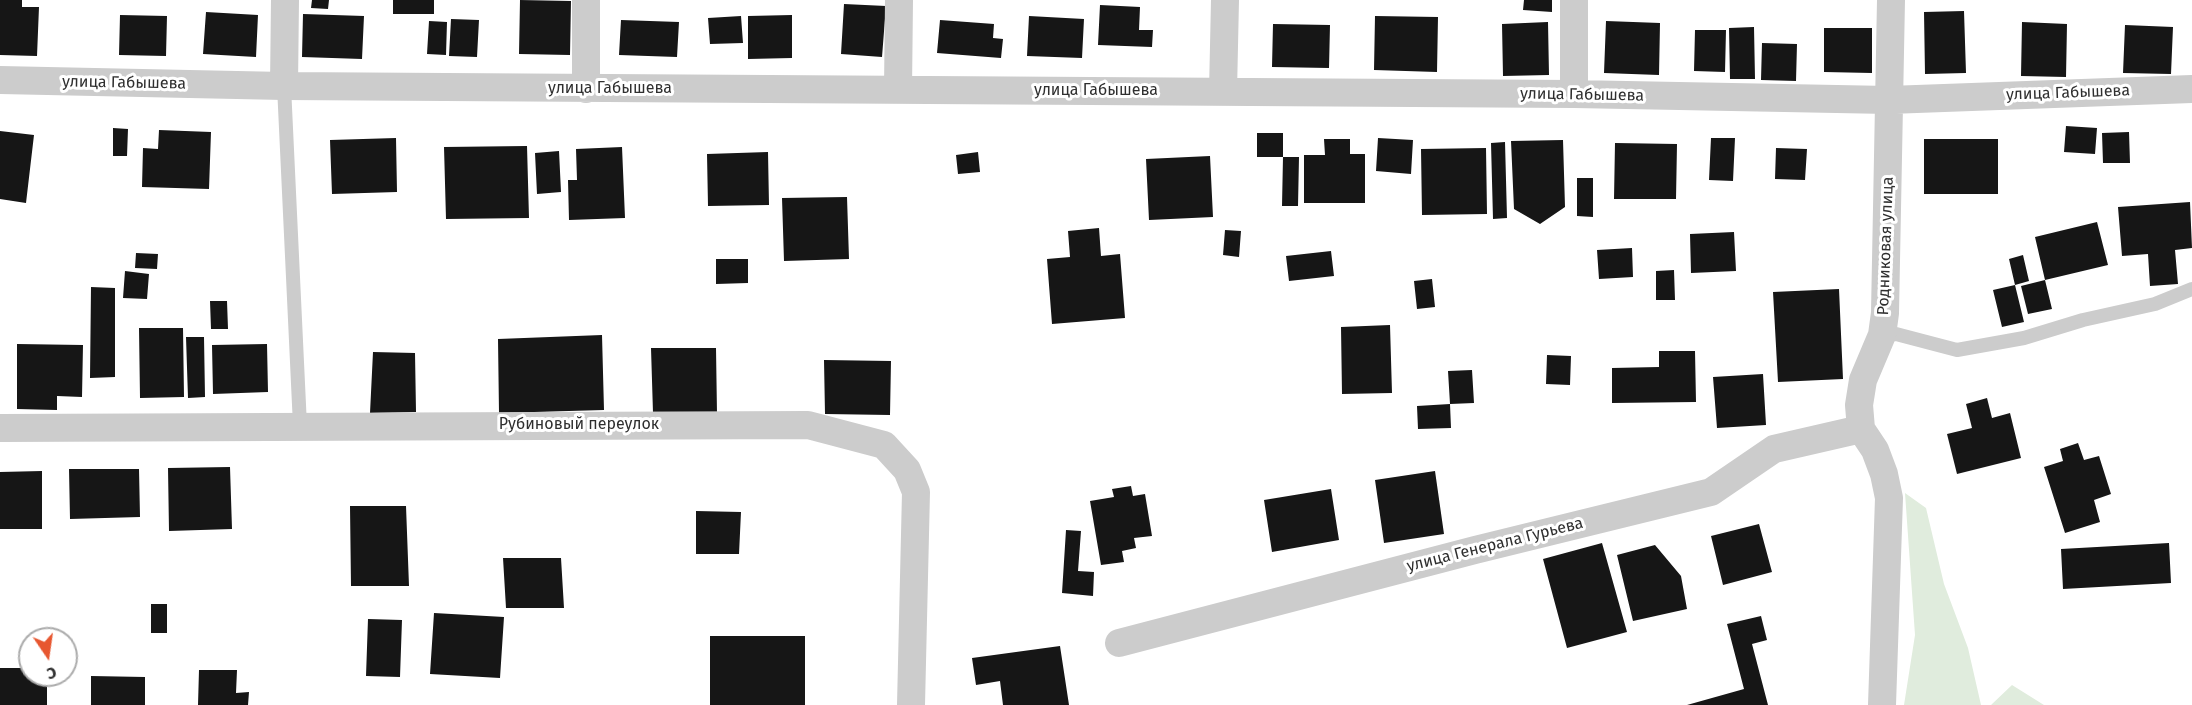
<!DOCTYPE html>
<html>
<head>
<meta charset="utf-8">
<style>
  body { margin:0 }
  #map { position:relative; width:2192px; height:705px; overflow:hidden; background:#fff; font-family:"Fira Sans",sans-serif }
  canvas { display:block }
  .north { position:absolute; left:18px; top:627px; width:60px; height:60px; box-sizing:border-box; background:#fff; border:2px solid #acacac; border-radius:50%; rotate:167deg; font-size:16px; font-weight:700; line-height:24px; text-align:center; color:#2f2f2f }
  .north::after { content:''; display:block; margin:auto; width:21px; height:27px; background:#e75730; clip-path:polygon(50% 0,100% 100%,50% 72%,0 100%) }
</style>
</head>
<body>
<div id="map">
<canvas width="2192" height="705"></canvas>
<div class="north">С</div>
</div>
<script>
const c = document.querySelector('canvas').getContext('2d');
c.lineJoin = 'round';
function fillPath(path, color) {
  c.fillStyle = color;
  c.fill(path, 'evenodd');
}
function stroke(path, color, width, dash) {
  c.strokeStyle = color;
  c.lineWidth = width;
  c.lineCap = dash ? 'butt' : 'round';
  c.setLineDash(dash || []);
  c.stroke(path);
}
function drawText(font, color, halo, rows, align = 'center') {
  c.font = font + ' "Fira Sans",sans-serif';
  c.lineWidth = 6;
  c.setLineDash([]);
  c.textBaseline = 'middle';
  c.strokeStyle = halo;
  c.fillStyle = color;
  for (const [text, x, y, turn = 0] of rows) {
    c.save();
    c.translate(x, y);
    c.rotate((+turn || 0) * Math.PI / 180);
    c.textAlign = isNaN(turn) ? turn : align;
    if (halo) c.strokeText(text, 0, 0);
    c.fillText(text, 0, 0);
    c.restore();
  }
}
fillPath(new Path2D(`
  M1905 493 1926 508 1944 584 1968 648 1981 705H1904L1915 635Z
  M2012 685 2044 705H1991Z`), '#e0ecdd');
fillPath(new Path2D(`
  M0 0H22V7H39L37 56 0 55Z
  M312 0H329L328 9 311 8Z
  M393 0H434V14H393Z
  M520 0 571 1 570 55 519 54Z
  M1524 0H1552V12L1523 10Z
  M844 4 886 6 882 57 841 54Z
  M1100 5 1140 7 1139 30H1153L1152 47 1098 45Z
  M1964 11 1966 73 1925 74 1924 12Z
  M206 12 258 15 256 57 203 54Z
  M303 14 364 16 362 59 302 57Z
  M120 15 167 16 166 56 119 55Z
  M792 15V58L748 59V16Z
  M741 16 743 43 710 44 708 18Z
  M1029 16 1084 19 1082 58 1027 56Z
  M1375 16 1438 17 1437 72 1374 70Z
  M451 19 479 20 477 57 449 56Z
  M621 20 679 22 677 57 619 55Z
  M940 20 994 24 993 38 1003 39 1001 58 937 53Z
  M429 21 447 22 446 55 427 54Z
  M1606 21 1660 23 1659 75 1604 73Z
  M1548 22 1549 75 1503 76 1502 24Z
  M2022 22 2067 24 2066 77 2021 76Z
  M1273 24 1330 25 1329 68 1272 67Z
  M2125 25 2173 27 2171 74 2123 73Z
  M1754 27 1755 79H1730L1729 28Z
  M1824 28H1872V73L1824 72Z
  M1695 30H1726L1725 72 1694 71Z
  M1762 43 1797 44 1796 81 1761 80Z
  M2066 126 2097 128 2095 154 2064 152Z
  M113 128 128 129 127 156H113Z
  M159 130 211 132 209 189 142 187 143 148 158 149Z
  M0 131 34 135 26 203 0 199Z
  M2129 132 2130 163H2103L2102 133Z
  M1257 133H1283V157H1257Z
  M396 138 397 192 332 194 330 140Z
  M1378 138 1413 140 1411 174 1376 171Z
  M1711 138H1735L1733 181 1709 180Z
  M1324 139H1350V154H1365V203H1304V155H1325Z
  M1924 139H1998V194H1924Z
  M1563 140 1565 207 1540 224 1514 209 1511 141Z
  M1505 142 1507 218 1493 219 1491 143Z
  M1615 143 1677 144 1676 199H1614Z
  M527 146 529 218 446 219 444 147Z
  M622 147 625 218 569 220 568 180H577L576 149Z
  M1486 148 1487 214 1422 215 1421 149Z
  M1776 148 1807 149 1805 180 1775 179Z
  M559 151 561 192 537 194 535 153Z
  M768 152 769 205 708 206 707 154Z
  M978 152 980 172 958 174 956 155Z
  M1210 156 1213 217 1149 220 1146 159Z
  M1283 157H1299L1298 206H1282Z
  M1577 178H1593V217L1577 216Z
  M847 197 849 259 784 261 782 198Z
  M2190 202 2192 248 2175 250 2178 284 2150 286 2148 254 2122 256 2118 207Z
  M2097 222 2108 265 2045 280 2052 309 2028 314 2021 286 2045 280 2035 237Z
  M1099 228 1101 256 1120 254 1125 318 1052 324 1047 259 1070 257 1068 231Z
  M1225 230 1241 231 1239 257 1223 255Z
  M1734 232 1736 271 1691 273 1690 234Z
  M1632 248 1633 277 1599 279 1597 250Z
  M1331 251 1334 276 1289 281 1286 256Z
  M136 253 158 254 157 269 135 268Z
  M2023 255 2029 281 2015 285 2024 322 2002 327 1993 290 2015 285 2009 259Z
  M716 259H748V283L716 284Z
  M1674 270 1675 300H1656V271Z
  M125 271 149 274 147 299 123 298Z
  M1432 279 1435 307 1417 309 1414 281Z
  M91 287 115 288V377L90 378Z
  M1839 289 1843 379 1778 382 1773 292Z
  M210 301H227L228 329H211Z
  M1390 325 1392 393 1342 394 1341 327Z
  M139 328H183L184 397 140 398Z
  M602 335 604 410 499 413 498 339Z
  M186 337H204L205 397 188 398Z
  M17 344 83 345 82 397 57 396V410L17 409Z
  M267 344 268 392 213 394 212 345Z
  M651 348H716L717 414 653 413Z
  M1659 351H1695L1696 402 1612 403V368L1659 367Z
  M373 352 415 353 416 412 370 413Z
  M1547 355 1571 356 1570 385 1546 384Z
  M824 360 891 361 890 415 825 414Z
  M1472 370 1474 403 1450 404 1451 428 1418 429 1417 406 1450 404 1448 371Z
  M1763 374 1766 425 1717 428 1713 377Z
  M1987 398 1992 418 2010 413 2021 458 1957 474 1947 434 1972 428 1966 404Z
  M2078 443 2084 460 2099 456 2111 494 2094 500 2100 522 2065 533 2044 467 2063 461 2060 449Z
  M230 467 232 529 169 531 168 468Z
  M69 469H139L140 517 70 519Z
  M42 471V529H0V472Z
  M1435 471 1444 534 1384 543 1375 480Z
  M1131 486 1133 496 1145 494 1152 536 1134 538 1136 548 1122 551 1124 562 1101 565 1090 501 1114 497 1112 489Z
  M1331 489 1339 540 1272 552 1264 500Z
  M350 506H406L409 586H351Z
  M696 511 741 512 739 554H696Z
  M1759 524 1772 572 1723 585 1711 536Z
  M1066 530 1081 531 1078 571 1094 572 1093 596 1062 593Z
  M1602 543 1627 632 1567 648 1543 559Z
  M2169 543 2171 583 2063 589 2061 549Z
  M1655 545 1681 576 1687 609 1633 621 1617 555Z
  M503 558H561L564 608H506Z
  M151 604H167V633H151Z
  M434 613 504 617 500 678 430 674Z
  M1761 616 1767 640 1752 644 1768 705H1687L1744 689 1727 624Z
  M368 619 402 620 400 677 366 676Z
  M710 636H805V705H710Z
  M1060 646 1069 705H1003L1000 681 976 685 972 658Z
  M0 668H30V675H47V705H0Z
  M199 670H237L236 693 249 692 248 705H198Z
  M91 676 145 677V705H91Z`), '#161616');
stroke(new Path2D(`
  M284 86 300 426
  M1882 335 1896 334 1957 350 2024 338 2083 320 2155 304 2192 289`), '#ccc', 14);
stroke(new Path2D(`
  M0 80 284 86 1574 94 1889 100 2192 89
  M284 86 285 0
  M586 89V0
  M898 90 899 0
  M1223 92 1225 0
  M1574 94V0
  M0 428 808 425 884 445 907 470 916 492 911 705
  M1119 643 1475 550 1711 492 1774 449 1861 429
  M1882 705 1889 498 1884 474 1875 450 1861 429 1859 405 1863 380 1882 335 1885 313 1891 0`), '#ccc', 28);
drawText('16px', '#2f2f2f', '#fff', [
  ["улица Габышева",124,83,1],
  ["улица Габышева",610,89],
  ["улица Габышева",1096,91],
  ["улица Габышева",2068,93,-2],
  ["улица Габышева",1582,95,1],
  ["Родниковая улица",1886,246,-88],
  ["Рубиновый переулок",579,425],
  ["улица Генерала Гурьева",1495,545,-14]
]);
</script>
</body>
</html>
